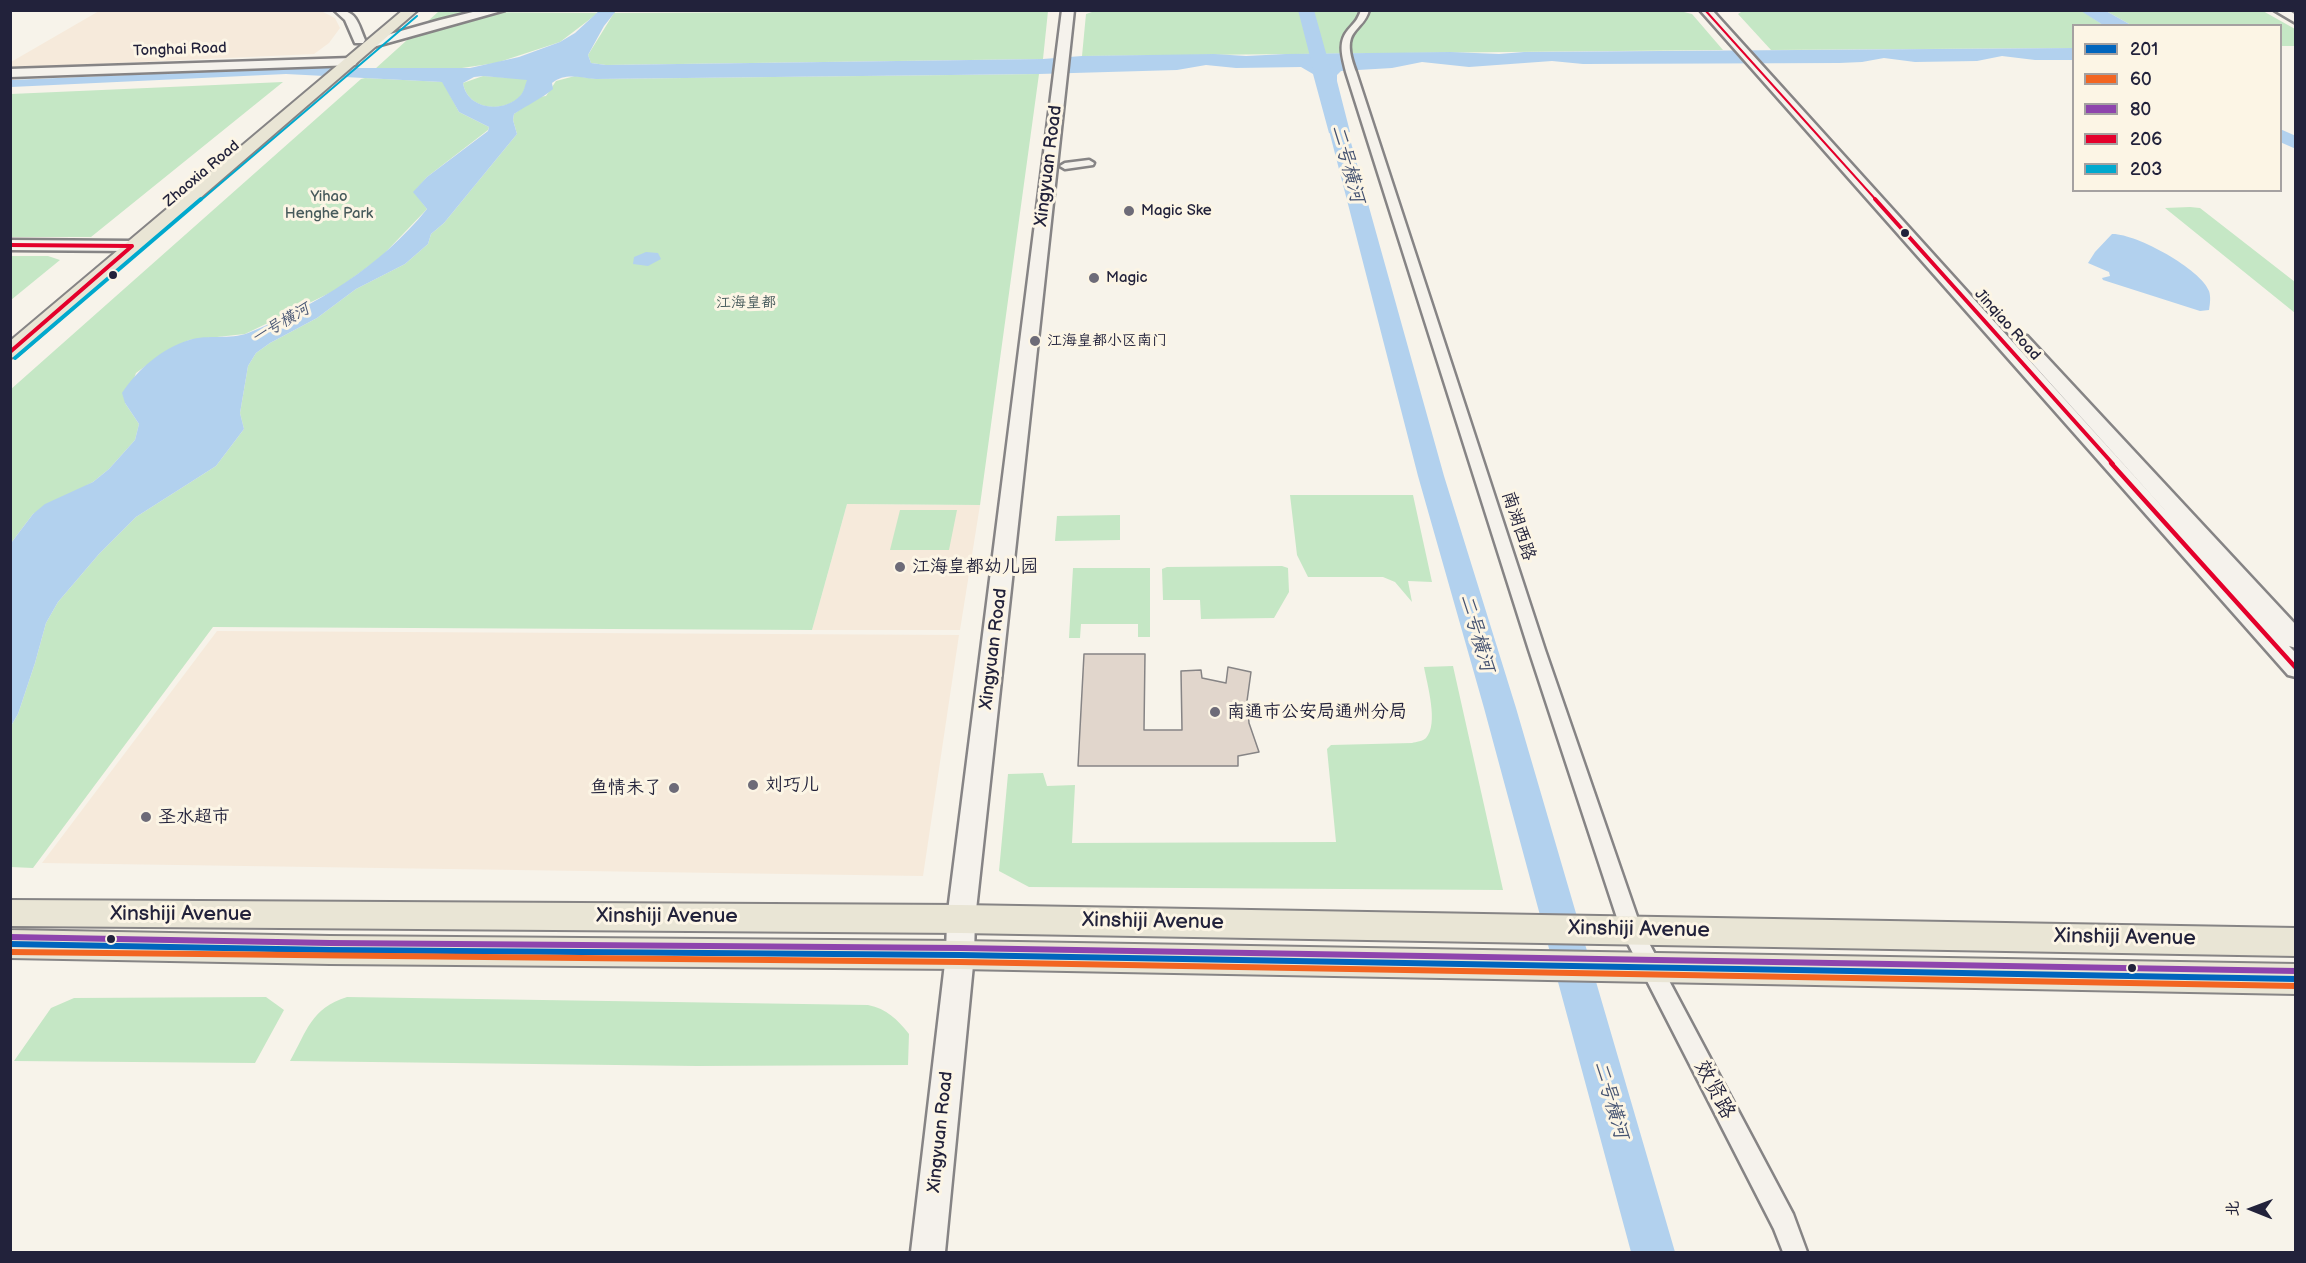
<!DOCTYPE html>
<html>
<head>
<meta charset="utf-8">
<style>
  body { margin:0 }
  #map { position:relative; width:2306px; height:1263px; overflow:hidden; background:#f7f3ea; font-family:"Balsamiq Sans","LXGW WenKai TC",sans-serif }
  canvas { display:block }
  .frame { position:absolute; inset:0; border:12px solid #22223b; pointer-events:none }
  .legend { position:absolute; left:2072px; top:24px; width:210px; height:168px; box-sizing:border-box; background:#fcf5e5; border:2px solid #a5a1a1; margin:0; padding:8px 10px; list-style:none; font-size:18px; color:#22223b }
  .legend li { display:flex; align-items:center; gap:12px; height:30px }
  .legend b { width:30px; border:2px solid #a5a1a1 }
  .north { position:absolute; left:2222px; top:1179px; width:60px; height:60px; -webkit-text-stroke:4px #fcf5e5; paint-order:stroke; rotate:271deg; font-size:16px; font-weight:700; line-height:24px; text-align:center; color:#22223b }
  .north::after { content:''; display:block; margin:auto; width:21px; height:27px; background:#22223b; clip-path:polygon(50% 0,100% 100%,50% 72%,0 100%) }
</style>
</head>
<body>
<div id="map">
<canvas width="2306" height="1263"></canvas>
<div class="frame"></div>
<ul class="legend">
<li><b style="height:8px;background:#0065bd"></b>201</li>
<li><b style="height:8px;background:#f26522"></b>60</li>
<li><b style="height:8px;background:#8e44ad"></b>80</li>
<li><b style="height:8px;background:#e4002b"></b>206</li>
<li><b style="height:8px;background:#00a9ce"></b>203</li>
</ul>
<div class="north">北</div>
</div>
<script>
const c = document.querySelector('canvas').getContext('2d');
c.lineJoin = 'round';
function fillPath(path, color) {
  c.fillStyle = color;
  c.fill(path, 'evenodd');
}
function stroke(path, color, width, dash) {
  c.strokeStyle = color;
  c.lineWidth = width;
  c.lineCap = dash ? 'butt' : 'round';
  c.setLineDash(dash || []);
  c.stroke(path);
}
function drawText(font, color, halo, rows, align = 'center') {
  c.font = font + ' "Balsamiq Sans","LXGW WenKai TC",sans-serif';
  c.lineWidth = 6;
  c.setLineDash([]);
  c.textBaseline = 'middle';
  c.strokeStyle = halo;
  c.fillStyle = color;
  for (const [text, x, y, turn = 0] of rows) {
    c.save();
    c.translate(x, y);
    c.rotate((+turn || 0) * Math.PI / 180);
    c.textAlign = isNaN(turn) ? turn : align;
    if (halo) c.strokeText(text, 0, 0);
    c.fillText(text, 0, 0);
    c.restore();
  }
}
fillPath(new Path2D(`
  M99 11H321L335 18 340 28 329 43 314 54 11 68V62Z
  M847 504 980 505 960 630H812Z
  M217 631 959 635 923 876 42 863Z`), '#f6eadb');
fillPath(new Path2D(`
  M1744 10H2081L2103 25 2074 26 2073 48 1771 50 1738 14Z
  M1048 11 1043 59 606 65 591 63 588 55 614 13Z
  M1095 11H1680L1692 14 1723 50 1082 56 1086 14Z
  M2106 11H2263L2295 29V46H2281L2280 26 2131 25Z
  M438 12 598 13 560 42 496 63 455 69H375Z
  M1039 74 980 505 847 504 812 630 213 627 33 868 11 867V726L18 714 35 663 46 623 58 602 99 554 136 517 216 466 244 429 240 413 248 366 256 353 270 343 317 318 356 289 405 264 428 244 431 234 444 223 517 134 513 120 514 114 537 97 546 96 556 81 575 76 596 79Z
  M483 76 528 79C526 85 524 92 520 97 501 114 467 109 463 83Z
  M365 78 443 82 459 112 489 127 488 130 427 177 414 192 427 209 380 258 336 290 245 334 189 340 162 354 136 373 125 403 139 424 135 440 109 469 93 482 33 514 11 543 10 390 361 79Z
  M283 82 91 237H11V94Z
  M2190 207 2200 208 2295 282V313L2165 208Z
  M11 256H48L60 260 11 300Z
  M1290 495H1413L1432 582 1408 581 1412 602 1395 582 1383 577H1308L1297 555Z
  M900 510H957L949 550H890Z
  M1120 515V540L1055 541 1057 516Z
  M1282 566 1288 568 1289 592 1274 618 1201 619 1200 600H1163L1162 569 1167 567Z
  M1073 568H1150V637H1138V624H1081L1080 638H1069Z
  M1453 666 1503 890 1029 887 999 871 1008 774 1043 773 1047 786 1075 785 1072 843 1336 842 1327 749 1331 745 1412 743C1416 742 1423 741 1426 738 1439 724 1427 684 1424 667Z
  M266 997 284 1010 255 1063 14 1061 51 1008 74 998Z
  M347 997 868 1005C887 1009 897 1019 909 1034L908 1065 697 1066 290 1061C307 1031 311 1008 347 997Z`), '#c5e7c5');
fillPath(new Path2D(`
  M600 10 616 11 604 26 588 55 591 63 606 65 1043 59 1082 56 1214 54 1246 56 1286 54 1450 52 1499 54 1524 52 2073 48V60H2035L2002 56 1977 61 1915 62 1884 58 1862 62 1839 63 1583 64 1552 61 1469 67 1422 62 1392 68 1341 71 1337 75V81L1350 132 1340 135 1329 133 1313 74 1301 67 1236 68 1206 65 1177 70 1039 74 596 79C580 78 566 72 552 83L553 89C544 97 526 106 514 114L513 120 517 134 444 223 431 234 428 244 405 264 356 289 317 318 270 343 256 353 248 366 240 413 244 429 216 466 136 517 99 554 58 602 46 623 35 663 18 714 11 726V543L33 514 45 504 93 482 109 469 135 440 139 424 125 403 122 393C137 370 162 348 189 340 208 334 230 340 248 333 317 305 380 267 427 209L413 192 427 177 488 131 489 127 459 112 442 82 286 74 11 87V80L293 68H470L519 57 560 42 575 33ZM483 76 527 80C525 85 524 92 520 96 502 114 467 109 463 83L474 77Z
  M2081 11H2106L2131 25H2103Z
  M2112 234C2135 233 2201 269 2209 291 2211 297 2210 304 2209 310L2200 311 2103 280 2102 278 2110 276 2109 272 2088 263 2095 252Z
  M646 252 658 253 661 259 648 266 633 264 634 257Z`), '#b2d1ee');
fillPath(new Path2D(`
  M1298 10H1314L1444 476 1516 708 1675 1252H1631L1484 708 1418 476Z
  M2280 129 2296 136V149L2280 142Z`), '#b2d1ee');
const building = new Path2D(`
  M1084 654H1145L1144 730H1182L1181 671 1201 670 1202 678 1226 683 1228 667 1251 672 1247 701 1249 723 1259 752 1238 756V766H1078Z`);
fillPath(building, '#e1d6cc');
stroke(building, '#868485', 1.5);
const street = new Path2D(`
  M1361 10H1369C1366 22 1359 25 1353 34 1346 45 1352 61 1356 72L1545 650 1641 928 1793 1214 1807 1252H1783L1774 1229 1621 930 1529 650 1346 72C1343 58 1337 43 1348 30 1354 23 1358 20 1361 10Z
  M1089 160 1094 163 1093 165 1065 169 1060 166 1065 163Z`);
const secondary = new Path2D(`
  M334 10C357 10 357 21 365 40L363 43H355L345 20Z
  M481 10H505L373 47 367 43 369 40 440 20Z
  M1062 10H1074L975 919 974 955 945 1252H911L946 955 947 919Z
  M1700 10H1712L2174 520 2015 344 2012 340 2015 336H2027L2296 625V648L2289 646 2296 653V677L2288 675Z
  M2274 10H2288L2296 15V23Z
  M351 58 357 62 355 65 10 77V69Z
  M10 240 132 241 140 246 132 251 10 250Z`);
const primary = new Path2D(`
  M403 10H418L17 356 10 358V341Z
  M10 900 961 905 2296 928V956L961 933 10 926Z
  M10 930 330 936 960 941 2296 964V994L960 969 330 964 10 958Z`);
stroke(street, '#868485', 5);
stroke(secondary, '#868485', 5);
stroke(primary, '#868485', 4);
fillPath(street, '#f5f2ec');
fillPath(secondary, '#f5f2ec');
fillPath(primary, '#e9e5d5');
stroke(new Path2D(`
  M10 944 330 950 960 955 2296 979`), '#0065bd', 6);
stroke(new Path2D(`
  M10 952 960 962 2296 986`), '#f26522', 6);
stroke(new Path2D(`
  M10 937 330 943 960 948 2296 971`), '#8e44ad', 6);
stroke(new Path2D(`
  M1705 10 1877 201`), '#e4002b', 2);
stroke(new Path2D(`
  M1875 199 2113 464
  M10 245 132 246
  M10 352 132 246`), '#e4002b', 4);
stroke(new Path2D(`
  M2111 463 2296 668`), '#e4002b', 4.5);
stroke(new Path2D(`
  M200 201 417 16`), '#00a9ce', 2);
stroke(new Path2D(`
  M15 358 201 199`), '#00a9ce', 4);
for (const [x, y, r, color] of [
  [1129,211,6,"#6d6b78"],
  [1905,233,5,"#22223b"],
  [113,275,5,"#22223b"],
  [1094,278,6,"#6d6b78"],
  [1035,341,6,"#6d6b78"],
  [900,567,6,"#6d6b78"],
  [1215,712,6,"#6d6b78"],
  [753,785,6,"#6d6b78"],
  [674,788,6,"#6d6b78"],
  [146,817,6,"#6d6b78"],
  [111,939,5,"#22223b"],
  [2132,968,5,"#22223b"]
]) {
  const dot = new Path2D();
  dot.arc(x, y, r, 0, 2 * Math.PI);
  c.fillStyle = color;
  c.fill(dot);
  stroke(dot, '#fcf5e5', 2);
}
drawText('15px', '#22223b', '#fcf5e5', [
  ["Tonghai Road",180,50,-2],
  ["Zhaoxia Road",202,174,-40],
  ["Jinqiao Road",2007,325,48]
]);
drawText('15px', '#475a5b', '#fcf5e5', [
  ["Yihao",329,197],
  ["Henghe Park",329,214],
  ["江海皇都",746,303]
]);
drawText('15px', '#22223b', '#fcf5e5', [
  ["Magic Ske",1141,211],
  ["Magic",1106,278],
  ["江海皇都小区南门",1047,341]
], 'left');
drawText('italic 16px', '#445271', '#fcf5e5', [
  ["一号横河",281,324,-30]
]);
drawText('18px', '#22223b', '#fcf5e5', [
  ["Xingyuan Road",1049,166,-83],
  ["南湖西路",1518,526,72],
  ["Xingyuan Road",994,649,-83],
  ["Xingyuan Road",941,1132,-84]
]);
drawText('18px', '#22223b', '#fcf5e5', [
  ["江海皇都幼儿园",912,567],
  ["南通市公安局通州分局",1227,712],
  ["刘巧儿",765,785],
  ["鱼情未了",662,788,"right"],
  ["圣水超市",158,817]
], 'left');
drawText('italic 20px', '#445271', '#fcf5e5', [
  ["二号横河",1347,164,75],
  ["二号横河",1476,633,74],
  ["二号横河",1610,1100,74]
]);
drawText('21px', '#22223b', '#fcf5e5', [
  ["Xinshiji Avenue",181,915],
  ["Xinshiji Avenue",667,917],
  ["Xinshiji Avenue",1153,922,1],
  ["Xinshiji Avenue",1639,930,1],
  ["Xinshiji Avenue",2125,938,1],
  ["效贤路",1714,1090,62]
]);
</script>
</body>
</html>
